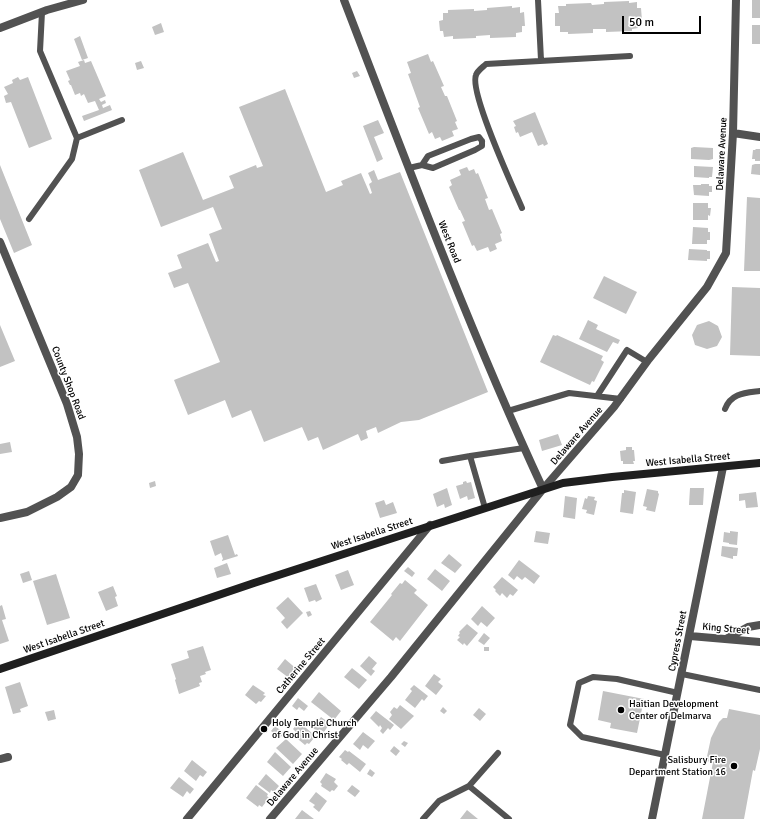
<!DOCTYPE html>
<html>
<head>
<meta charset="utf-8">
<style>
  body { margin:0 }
  #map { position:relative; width:760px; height:819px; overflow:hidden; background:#fff; font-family:Signika,sans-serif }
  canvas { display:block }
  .scale { position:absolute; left:622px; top:16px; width:79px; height:18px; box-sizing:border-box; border:2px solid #000; border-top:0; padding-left:5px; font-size:12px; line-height:14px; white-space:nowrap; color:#000; -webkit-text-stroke:3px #fff; paint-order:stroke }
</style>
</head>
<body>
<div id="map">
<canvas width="760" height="819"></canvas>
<div class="scale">50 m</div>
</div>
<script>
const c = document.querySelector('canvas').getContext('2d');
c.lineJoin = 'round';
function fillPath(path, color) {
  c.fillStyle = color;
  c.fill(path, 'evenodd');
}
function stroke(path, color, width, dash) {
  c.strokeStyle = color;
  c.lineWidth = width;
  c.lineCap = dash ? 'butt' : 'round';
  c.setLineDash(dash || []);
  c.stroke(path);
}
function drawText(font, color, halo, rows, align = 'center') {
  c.font = font + ' Signika,sans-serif';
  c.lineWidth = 3;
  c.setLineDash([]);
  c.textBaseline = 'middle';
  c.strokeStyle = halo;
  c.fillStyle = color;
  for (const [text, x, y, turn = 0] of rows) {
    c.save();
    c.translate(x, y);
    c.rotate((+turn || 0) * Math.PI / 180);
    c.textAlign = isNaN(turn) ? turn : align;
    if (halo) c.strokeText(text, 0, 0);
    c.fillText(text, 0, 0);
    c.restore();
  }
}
fillPath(new Path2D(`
  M752 0H760V18H752Z
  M629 1V3L637 2V8H641L642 21H638V28L632 29V31L606 32V29H593V33L568 34V32H560V26H555V13H559L558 6H566V4L591 3 592 5 604 4V2Z
  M512 6V8L520 7V13L524 12 525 26H522V32L516 33V37L490 38V35L476 36V38L453 39V36L444 37 443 31H440L439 21 443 20V13H448V10L474 9V11L487 10V8Z
  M161 23 164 32 155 35 152 27Z
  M752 25H760V44H752Z
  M80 36 88 58 82 60 74 39Z
  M428 54 431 62 433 61 444 86 441 87 445 96H447L457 121 455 122 458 129 452 131 454 136 442 141 440 137 435 139 432 132 429 134 418 108 420 107 408 74 411 73 407 62Z
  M84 60 85 63 91 61 106 96 99 99 101 102 105 100 106 103 102 105 103 108 110 105 112 110 84 121 82 116 99 110 95 101 88 103 84 94 81 96 80 93 75 95 71 85H70L68 81 70 80 66 71 80 66 78 62Z
  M141 61 144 68 137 70 135 63Z
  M357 71 360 76 354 78 352 73Z
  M18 77 20 80 28 77 52 139 29 148 11 102 6 103 4 96 8 94 4 87 13 83 12 80Z
  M285 89 326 192 343 185 341 181 361 173 370 194 372 193 369 184 372 182 368 173 374 170 378 180 400 172 488 392 419 420 401 422 378 433 376 427 366 431 368 438 361 441 358 434 323 450 318 437 308 441 302 427 264 442 251 410 232 418 225 400 188 415 174 380 220 362 188 283 174 288 168 273 182 268 177 255 208 243 216 262 219 261 209 234 222 229 213 207 161 227 139 170 183 152 203 200 234 188 229 176 256 165 257 168 263 166 239 107Z
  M535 112 548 144 544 146 543 144 538 146 532 132 520 137 518 132 516 133 514 127 516 126 513 121Z
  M378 120 384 133 374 137 383 159 377 162 363 126Z
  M694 147 713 148V159L709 160 691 159V148Z
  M756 149H760V161H755V159H752L753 150H755Z
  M755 164H760V175L751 174 752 165Z
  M0 165 32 245 14 253 0 219Z
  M694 166 713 167 712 177H709V178L694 177Z
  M467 167 469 171 474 169 476 174 478 173 488 198 485 199 489 210 492 209 502 233 500 234 502 241 495 244 497 249 490 252 488 247 477 251 474 245 472 246 462 222 465 221 460 210H459L449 187 452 185 450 180 461 175 459 170Z
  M701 184H709V186H712V192H709V196L694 195 693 185H701Z
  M747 197 760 198V271H744Z
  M693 203H708V208H711L710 216 708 215V220H693Z
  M693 227 708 228V232H710V240H707V244H692Z
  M689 249 707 250V251H710V259H707V261L688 260Z
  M604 276 637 292 626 314 593 298Z
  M732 287 760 288V356L730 355Z
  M588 320 598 325 596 329 620 340 618 344 613 342 607 352 579 339Z
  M709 321 718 326 722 337 717 346 707 349 695 345 692 335 697 325Z
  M0 325 15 361 0 367Z
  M553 335 556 336 557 335 603 356 601 360 604 362 594 382 592 381 590 385 540 362Z
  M558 434 562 445 542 451 539 440Z
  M10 442 12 452 0 454V444Z
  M626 447H632V450H634L635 461H633L634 464H623V461H621L620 451 626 450Z
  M155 481 156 486 150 488 149 483Z
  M466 481 467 483 471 482 475 498 468 500 467 496 460 499 456 486 463 484V482Z
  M447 488 452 505 445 508 444 504 437 507 433 494Z
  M690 488H704L703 505H689Z
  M647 489 658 491V493L659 494 655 512 646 510 647 507 643 506Z
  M624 490 636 492 633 514 620 512 622 493H624Z
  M756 492 758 507 746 508 745 500 739 501V494Z
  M565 496 577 498 575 519 563 517Z
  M588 496 595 497 594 500 597 501 594 515 586 513 587 510 582 509 585 498 587 499Z
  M384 500 386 505 393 502 397 513 380 518 375 503Z
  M536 531 550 533 548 544 534 542Z
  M730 531 738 532 737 545 729 544V543L723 542 724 532 730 533Z
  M228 535 235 555 237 554 238 556 222 561V560L223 559 221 553 215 556 210 541Z
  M722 546 738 548 737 556H733V559L721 556Z
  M449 554 462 565 455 573 441 563Z
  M519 560 540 576 534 584 525 577 522 580 517 576 514 580 508 575Z
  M227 563 231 574 217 578 214 568Z
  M408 567 415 573 412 577 404 571Z
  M435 569 450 581 442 591 427 579Z
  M348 570 354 585 341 590 335 575Z
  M29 571 32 580 23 583 20 574Z
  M56 574 70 618 47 625 33 581Z
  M502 577 518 590 513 596 510 594 507 598 502 593 500 596 495 591 496 590 493 587Z
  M405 580 417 590 414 593 428 605 400 641 396 637 393 641 370 622 392 595 391 594 400 583 402 584Z
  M316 584 322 599 316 602 315 600 309 602 304 588Z
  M113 586 117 596 115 597 118 606 106 611 98 592Z
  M288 597 303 613 287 629 281 622 285 618 276 608Z
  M2 605 6 619 2 620 9 641 0 644V606Z
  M482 606 495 618 487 627 481 622 478 626 471 619Z
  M310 611 312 615 308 617 306 612Z
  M467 624 478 633 467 646 464 643 463 645 457 640 460 637 458 636 460 633 459 632Z
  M484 633 490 638 484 645 478 641Z
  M203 646 211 670 205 672 206 674 200 676 202 682 199 683 200 686 179 694 175 680 176 679 171 664 189 658 187 651Z
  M484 647H489V651H484Z
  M369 656 377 663 372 669 375 671 371 676 360 666Z
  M285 659 299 671 293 679 290 677 289 678 277 669Z
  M352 668 367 680 359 689 344 677Z
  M434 674 441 679 438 682 443 686 436 695 425 686Z
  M20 682 28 706 20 709 21 712 13 714 5 687Z
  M253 685 265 693 263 695 266 696 261 702 259 701 256 704 245 695Z
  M414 685 428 696 424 701 422 699 415 708 405 700 412 691 410 689Z
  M603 691 644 699 637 733 610 728 611 723 598 720Z
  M319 692 341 711 334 720 311 702Z
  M298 698 308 706 304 711 299 707 297 710 292 706Z
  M400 705 414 716 401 729 389 719 392 715 390 712 394 707 397 709Z
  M443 707 447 711 444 714 440 711Z
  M479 708 486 714 480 721 473 715Z
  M729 709 760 715V749L755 771 753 770 744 819H702L713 762 706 761 711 738 719 722 723 718H727Z
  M54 710 56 719 48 721 45 712Z
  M376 711 394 725 390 730 388 728 383 734 380 731 382 728 380 725 379 727 370 718Z
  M321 717 328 722 326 724 328 726 324 732 321 730 319 733 313 728Z
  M299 722 313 734 312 736 314 738 309 744 307 743 305 745 293 735 296 732 293 729Z
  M275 726 284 733 280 738 271 731Z
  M363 732 375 741 368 749 363 745 360 750 353 744Z
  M286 739 302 754 293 764 276 748Z
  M404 741 408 743 405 747 401 744Z
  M394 746 400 751 396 756 390 751Z
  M345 750 348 752 349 751 366 764 360 772 349 763 347 765 341 760 342 759 339 757Z
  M275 752 291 767 283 776 267 762Z
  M192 760 207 772 203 777 200 775 196 781 184 771Z
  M370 769 375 773 372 777 367 774Z
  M326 773 336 779 334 782 338 786 334 791 332 790 330 792 321 786 322 784 320 782Z
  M266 774 279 786 274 792 271 790 270 793 258 784Z
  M179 777 194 789 190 794 187 791 183 797 170 788Z
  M256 785 268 794 267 796 269 798 262 807 259 805 258 807 246 798Z
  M352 785 360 791 355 797 347 791Z
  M316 792 327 801 319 812 313 807 315 805 309 801Z
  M302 810 314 819H295Z
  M467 810 478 819H460Z`), '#c2c2c2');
stroke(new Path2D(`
  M538 0 541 60
  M77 138 122 120
  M422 165 428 156 471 139 479 137 482 141
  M409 168 422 165 433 168 475 150 482 146V141
  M522 208C513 187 469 92 476 75 477 71 483 67 486 64L630 56
  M29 219 72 159 77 138 40 51 42 12
  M597 396 627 350 647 362
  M725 409C731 393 745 393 760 391
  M508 411 569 393 621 399
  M470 456 485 508
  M442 461 470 456 524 448
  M682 674 760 690
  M665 755 582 737 570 725 579 683 593 677 617 679 678 693
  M469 786 509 819
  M423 819 439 801 469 786 498 753`), '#525252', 6);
stroke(new Path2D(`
  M344 0C407 164 469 329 543 489
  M0 28 47 10 83 0
  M733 133 760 137
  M0 242 67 404 77 437 79 454 78 475 71 487 57 497 27 512 0 518
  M690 636 760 642
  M726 639 748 627 760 625
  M0 759 8 757
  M187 819 430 525
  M270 819 391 677 543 489 614 407 649 359 707 287 726 253 733 133 736 0
  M652 819 723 467`), '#525252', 8);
stroke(new Path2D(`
  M0 669 254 583 563 483 612 477 760 463`), '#1f1f1f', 8);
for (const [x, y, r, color] of [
  [621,710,4,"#000"],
  [264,729,4,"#000"],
  [734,766,4,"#000"]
]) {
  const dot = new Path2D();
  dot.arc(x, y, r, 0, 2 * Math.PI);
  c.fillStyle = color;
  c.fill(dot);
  stroke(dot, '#fff', 1.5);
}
drawText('10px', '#000', '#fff', [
  ["Delaware Avenue",722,154,-87],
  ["West Road",449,242,68],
  ["County Shop Road",68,383,69],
  ["Delaware Avenue",577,436,-49],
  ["West Isabella Street",688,460,-5],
  ["West Isabella Street",372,534,-18],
  ["King Street",726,629,5],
  ["West Isabella Street",64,637,-19],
  ["Cypress Street",678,641,-79],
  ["Catherine Street",301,666,-50],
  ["Delaware Avenue",293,777,-50]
]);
drawText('10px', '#000', '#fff', [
  ["Haitian Development",629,704],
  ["Center of Delmarva",629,716],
  ["Holy Temple Church",272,723],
  ["of God in Christ",272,735],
  ["Salisbury Fire",726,760,"right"],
  ["Department Station 16",726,772,"right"]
], 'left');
</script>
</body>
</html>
